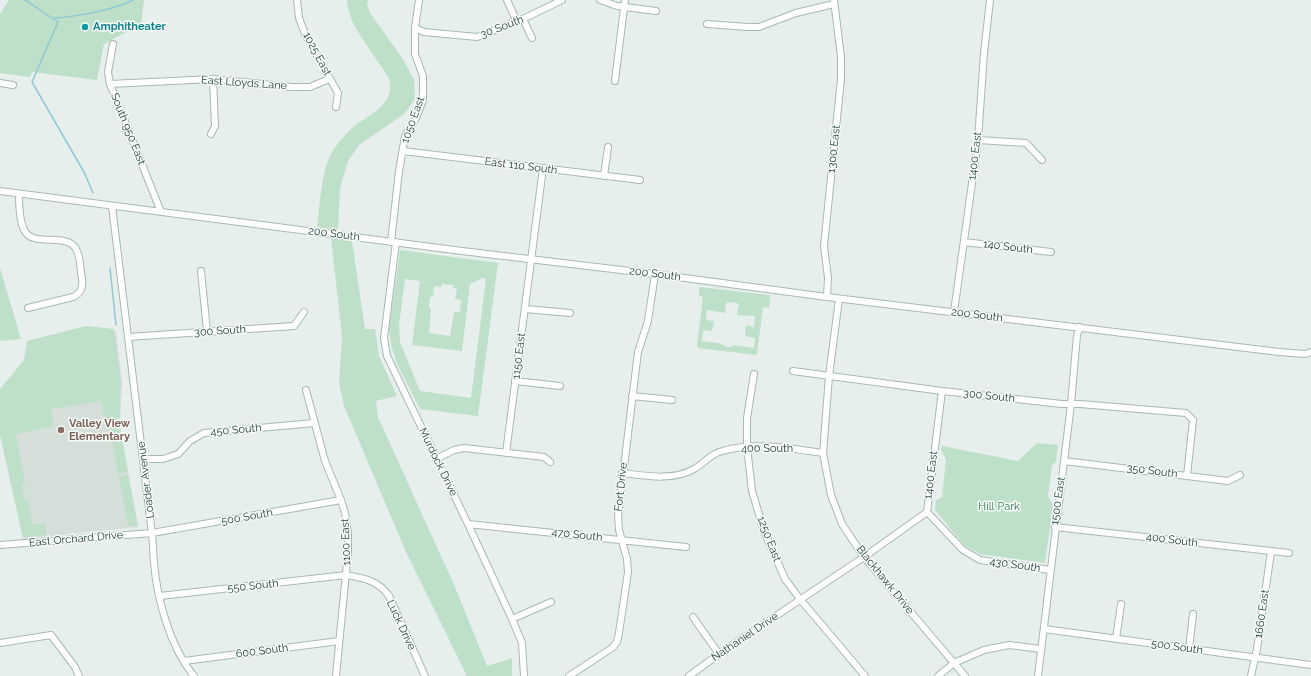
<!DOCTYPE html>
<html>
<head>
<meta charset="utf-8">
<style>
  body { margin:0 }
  canvas { display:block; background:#e6efeb }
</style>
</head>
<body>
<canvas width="1311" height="676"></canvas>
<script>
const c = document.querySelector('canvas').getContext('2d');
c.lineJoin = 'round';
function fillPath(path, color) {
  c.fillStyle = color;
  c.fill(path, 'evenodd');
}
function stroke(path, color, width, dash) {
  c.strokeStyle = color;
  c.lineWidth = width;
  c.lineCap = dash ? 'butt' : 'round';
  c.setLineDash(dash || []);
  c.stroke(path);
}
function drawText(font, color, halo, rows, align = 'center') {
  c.font = font + ' Raleway,sans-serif';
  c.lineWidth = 3;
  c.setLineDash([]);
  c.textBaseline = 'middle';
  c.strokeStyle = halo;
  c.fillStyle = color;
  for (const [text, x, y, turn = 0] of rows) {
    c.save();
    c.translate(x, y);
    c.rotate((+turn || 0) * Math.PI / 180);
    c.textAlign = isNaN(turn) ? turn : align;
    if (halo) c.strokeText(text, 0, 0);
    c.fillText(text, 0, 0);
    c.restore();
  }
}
fillPath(new Path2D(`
  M91 327 116 331 122 383 120 425 138 527 23 539 0 435V390Z`), '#d4dfda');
fillPath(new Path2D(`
  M9 0H144L141 24 104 44 97 80 32 72 30 77 0 73V14Z
  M347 0H368L367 5 370 13 403 59 414 80 415 99 404 114 359 145 348 161 340 188 338 230 317 227C320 206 321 171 332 152 336 145 345 135 351 129 365 116 391 108 390 86 390 76 383 69 378 62 366 43 348 23 347 0Z
  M331 238 352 241 365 329H375L379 356 397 396 376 401 378 417 455 587 487 666 512 658V676H467L406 552 344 406 339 384 342 336Z
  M400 250 498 263 478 416 420 409 397 364 391 345 389 330ZM482 278 486 279 471 398 420 391 400 342 399 325 405 279 420 281 412 345 462 351 470 284ZM442 284 453 285V288L457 289 455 299 461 300 460 312H454L450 336 429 333 431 309 429 308 430 297H433L434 286 441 287Z
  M0 268 21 339 0 341Z
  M699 287 770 295 769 308 763 307 757 353 756 355 698 348 697 345 703 297 699 296ZM733 302 739 304 737 315 755 316 754 327 746 325 745 336 755 338 754 348 732 345V347C726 348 726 346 721 344 716 342 707 342 702 341L703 330 712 331 714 321 706 320 707 310 725 313 726 303Z
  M86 326 114 329 121 383 119 425 128 472 118 474 108 417 104 418 101 401 51 409 54 426 16 434 25 484 22 485 24 500 28 499 32 523 34 524 45 523 47 535 23 537 0 435V389L24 360 27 341Z
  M1037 443 1058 445 1056 462 1052 465 1048 496 1053 505 1045 563 980 554 964 545 935 510 936 500 942 497 946 460 941 449 942 446 1018 461Z
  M128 475 138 525 128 526 119 477Z`), '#bfe0c8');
stroke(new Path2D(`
  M25 0 58 22 32 82 84 172 93 193
  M54 18C76 17 113 10 133 0
  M110 268 116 325`), '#8ec9d4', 1.5);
const minor = new Path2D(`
  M297 0 299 18 305 34 338 93 336 107
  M507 0 517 22
  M600 0 617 6 656 11
  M523 19 532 38
  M707 24 748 27H759L796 13 834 4
  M415 28 424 32 477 37 523 19 562 0
  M113 44 108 72 110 84 161 212
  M615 81 625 0
  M0 83 13 85
  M110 84 213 79 292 87H310L329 79
  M211 134 215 126 213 79
  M978 140 1026 143 1042 160
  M403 151 640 180
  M604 176 608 147
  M0 191 462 251 655 274 827 297 1279 352 1305 354 1311 352
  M19 194C19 204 19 224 26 233 36 246 68 233 76 249 81 257 80 270 82 279 83 288 81 293 73 297L28 308
  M112 206 151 526C153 538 153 550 154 563 157 599 170 647 194 676
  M391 242 399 171 405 136 416 118 423 100V76L415 54V28L419 0
  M396 242 384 338 387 356 468 524 512 619 522 643 524 676
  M964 242 1051 252
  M201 271 207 331
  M827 297 828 278 824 246 841 79V57L834 0
  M839 299 829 376 823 453 831 495 842 524 864 557 965 676
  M525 309 570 313
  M954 312 978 140 984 53 990 0
  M128 337 294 326 304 312
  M793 371 942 391 1062 404H1080L1186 413 1193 420 1187 476
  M754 374 747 418V447L752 491 764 531 785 579 800 599 865 676
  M515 381 560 386
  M306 390 325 461 341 500 345 513 348 534V552L336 676
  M632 396 672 400
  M506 453 543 168
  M143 459H163L178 454 190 441 204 433 314 423
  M436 459 454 450 464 448 544 457 550 462
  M1064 461 1228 481 1240 475
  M622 473C646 476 673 481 694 469 703 464 710 455 719 452 751 441 791 448 823 453
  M927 512 963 550 980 560 1050 570
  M927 512 942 391
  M468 524 686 547
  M1055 527 1289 553
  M0 545 152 533 341 500
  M160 596 346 575C363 578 378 580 389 596L425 676
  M693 617 719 654
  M512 619 551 602
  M1044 629 1311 665
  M1116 639 1121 604
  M0 643 51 635 75 667 79 676
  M1189 649 1193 614
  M184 661 339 641
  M569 676 612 648 617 642 619 633 628 572 627 559 619 530 618 516 638 352 648 321 655 274
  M689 676 719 654 864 557 927 512
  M938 676 954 663 984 650 1009 645 1041 649
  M1038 676 1071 404 1077 335 1080 327
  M1251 676 1257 649 1271 552`);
stroke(minor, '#a8b8b2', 8);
stroke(minor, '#fff', 6);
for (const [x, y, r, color] of [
  [85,27,4,"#0f9aa8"],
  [61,430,4,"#8d6e63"]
]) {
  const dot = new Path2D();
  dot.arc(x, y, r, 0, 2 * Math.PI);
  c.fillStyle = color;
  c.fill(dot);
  stroke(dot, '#f7fbf9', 1.5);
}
drawText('bold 11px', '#0d838f', '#f7fbf9', [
  ["Amphitheater",93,27]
], 'left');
drawText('11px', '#24423a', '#f7fbf9', [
  ["30 South",502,27,-21],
  ["1025 East",317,54,62],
  ["East Lloyds Lane",244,83,4],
  ["1050 East",413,120,-70],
  ["South 950 East",128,129,68],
  ["1300 East",834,149,-84],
  ["1400 East",975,156,-83],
  ["East 110 South",521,166,7],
  ["200 South",334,234,7],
  ["140 South",1008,247,7],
  ["200 South",655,274,7],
  ["200 South",977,315,7],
  ["300 South",220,331,-4],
  ["1150 East",519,356,-83],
  ["300 South",989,396,6],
  ["450 South",236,430,-5],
  ["400 South",767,449],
  ["Murdock Drive",438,462,64],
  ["350 South",1152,471,7],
  ["1400 East",931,475,-83],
  ["Loader Avenue",146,480,-97],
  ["Fort Drive",621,487,-84],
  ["1500 East",1058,501,-82],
  ["500 South",247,517,-10],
  ["470 South",577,535,6],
  ["East Orchard Drive",76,539,-5],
  ["1250 East",769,539,69],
  ["400 South",1172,540,7],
  ["1100 East",346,542,-92],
  ["430 South",1015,565,8],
  ["Blackhawk Drive",885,580,51],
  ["550 South",253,586,-6],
  ["1660 East",1262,614,-82],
  ["Luck Drive",401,625,65],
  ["Nathaniel Drive",745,637,-34],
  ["500 South",1177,647,8],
  ["600 South",262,651,-7]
]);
drawText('bold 11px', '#785e54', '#f7fbf9', [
  ["Valley View",69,424],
  ["Elementary",69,437]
], 'left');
drawText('11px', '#2d7a4b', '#f7fbf9', [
  ["Hill Park",999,507]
]);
</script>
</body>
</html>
